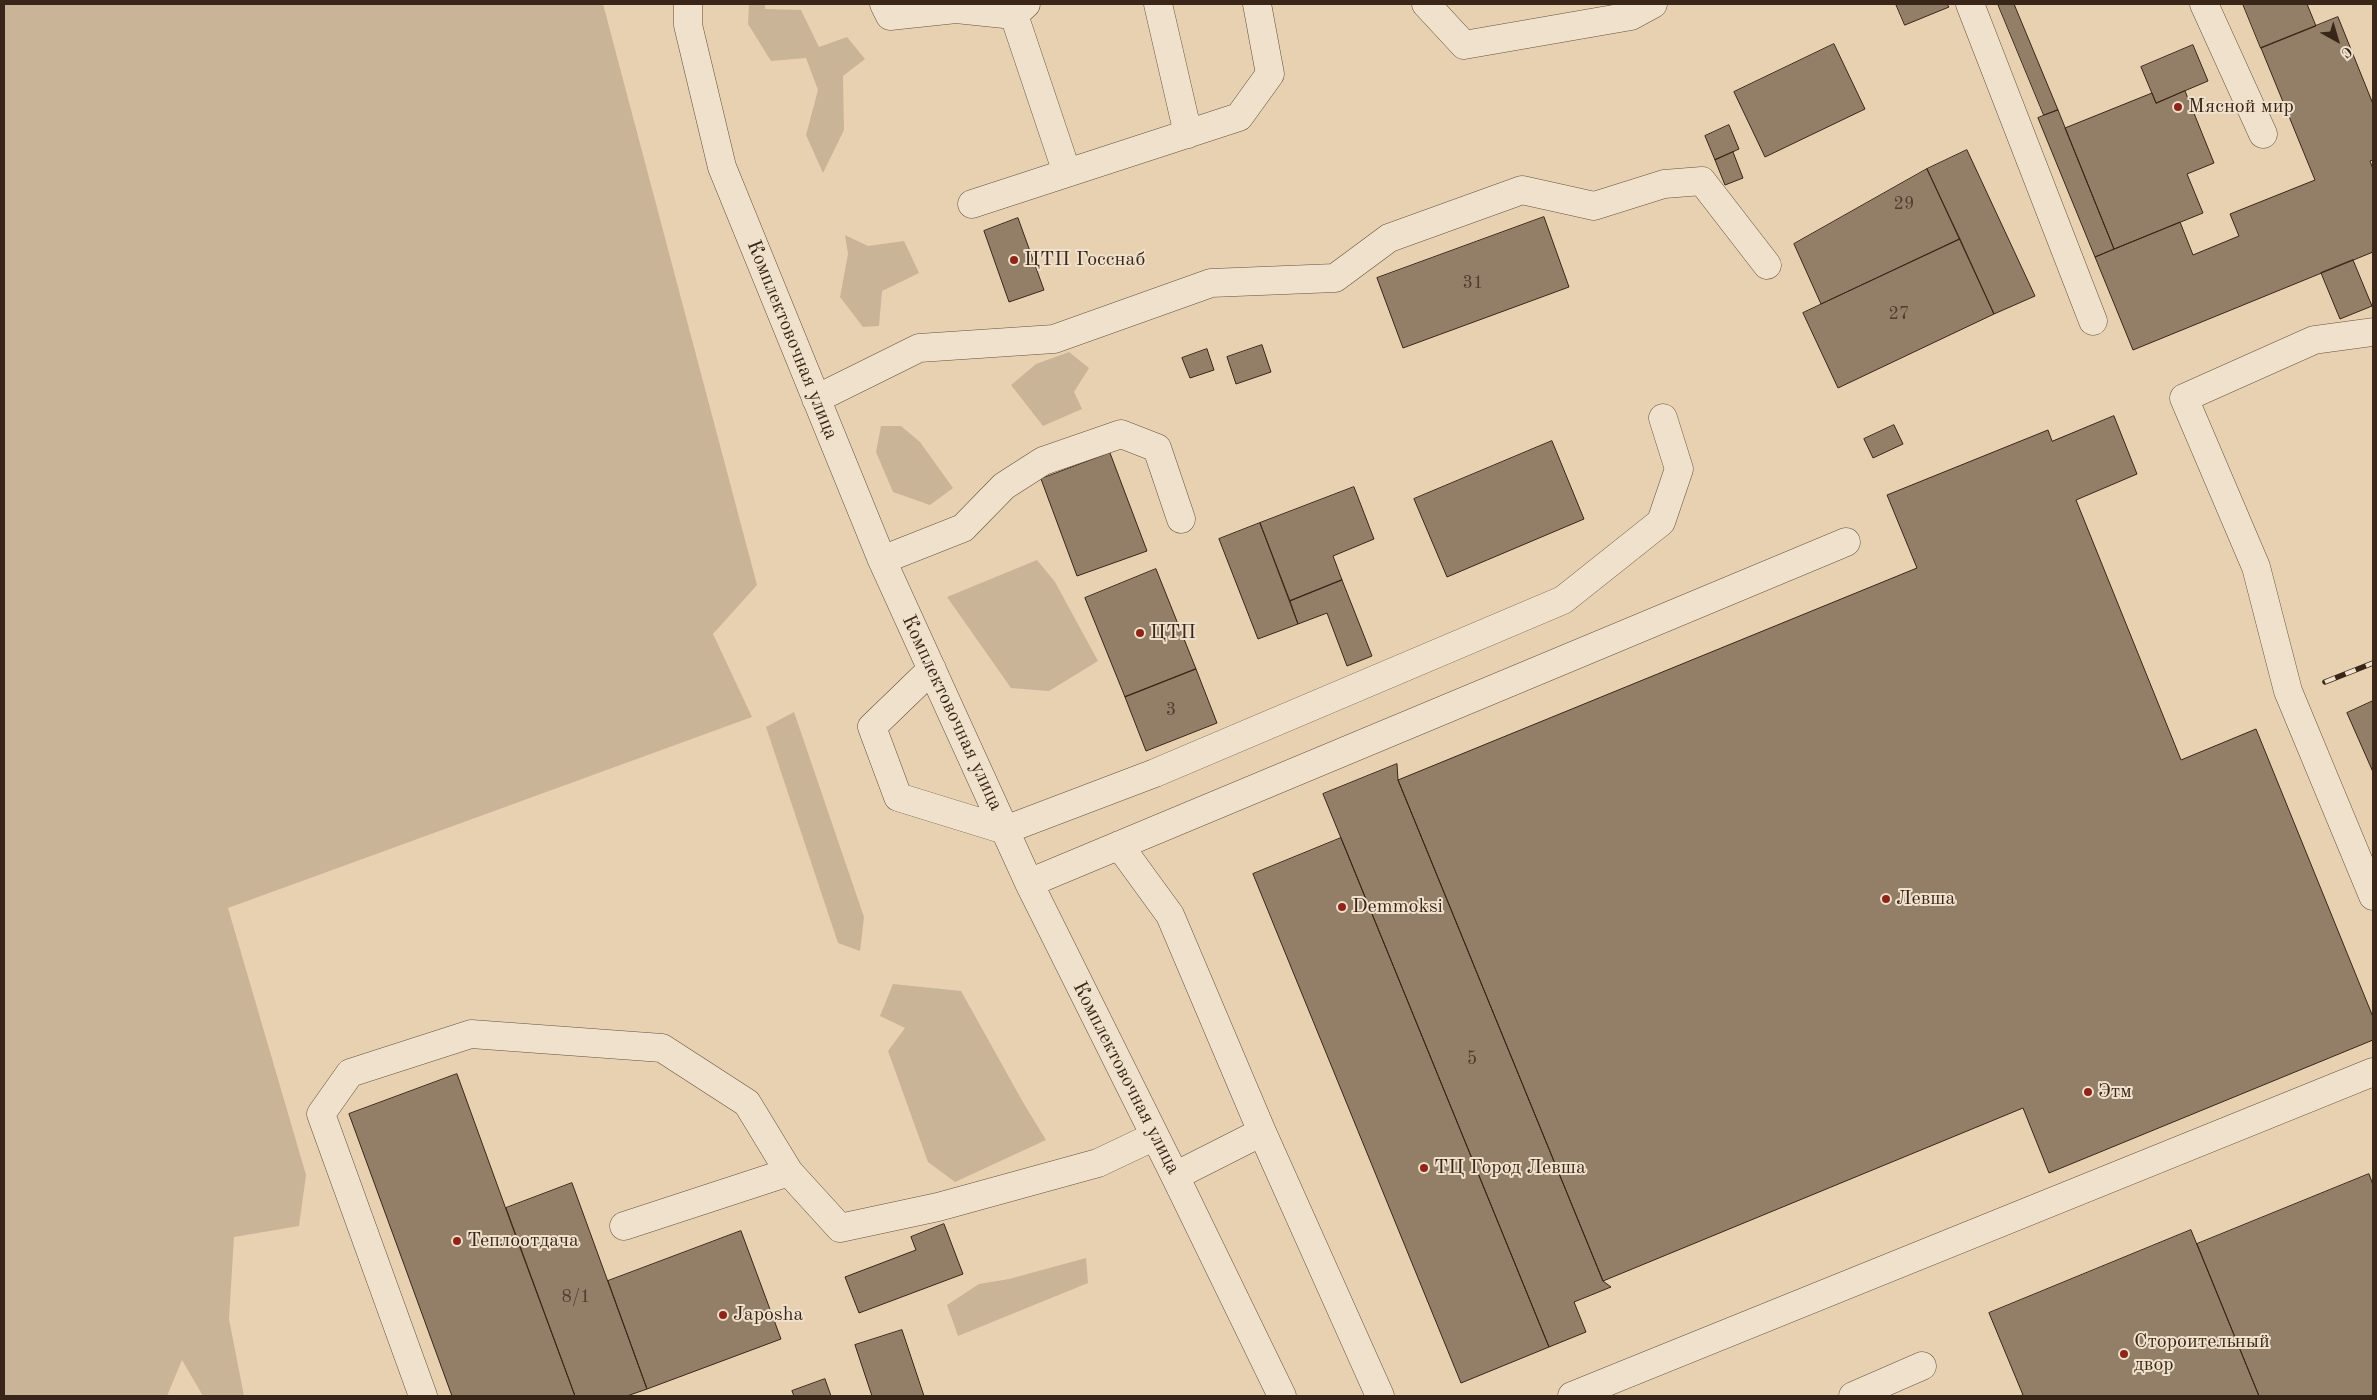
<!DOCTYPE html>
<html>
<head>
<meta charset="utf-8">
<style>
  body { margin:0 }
  #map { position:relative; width:2377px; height:1400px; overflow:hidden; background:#e7d1b1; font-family:"Old Standard TT",serif }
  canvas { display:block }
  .frame { position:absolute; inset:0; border:5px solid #392618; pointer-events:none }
  .north { position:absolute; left:2312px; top:15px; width:50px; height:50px; -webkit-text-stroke:4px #efe1cc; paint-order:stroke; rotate:141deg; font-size:14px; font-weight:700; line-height:20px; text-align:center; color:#392618 }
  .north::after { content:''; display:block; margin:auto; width:18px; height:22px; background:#392618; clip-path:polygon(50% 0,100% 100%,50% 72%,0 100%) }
</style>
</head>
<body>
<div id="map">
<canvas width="2377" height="1400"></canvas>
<div class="frame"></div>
<div class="north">С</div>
</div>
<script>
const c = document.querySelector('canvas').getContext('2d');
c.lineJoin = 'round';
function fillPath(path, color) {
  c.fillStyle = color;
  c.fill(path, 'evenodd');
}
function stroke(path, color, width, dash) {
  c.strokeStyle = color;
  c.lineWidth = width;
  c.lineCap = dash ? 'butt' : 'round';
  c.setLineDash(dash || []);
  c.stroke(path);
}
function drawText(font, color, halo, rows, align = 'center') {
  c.font = font + ' "Old Standard TT",serif';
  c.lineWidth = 4;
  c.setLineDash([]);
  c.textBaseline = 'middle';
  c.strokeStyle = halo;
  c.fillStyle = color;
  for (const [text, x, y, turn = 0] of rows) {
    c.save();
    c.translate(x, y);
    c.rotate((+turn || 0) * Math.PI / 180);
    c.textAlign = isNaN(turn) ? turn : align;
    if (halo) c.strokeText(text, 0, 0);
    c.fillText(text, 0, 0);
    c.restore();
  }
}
fillPath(new Path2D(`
  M4 4H603L757 585 713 634 752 717 228 908 306 1175 299 1226 234 1237 229 1319 244 1396H203L182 1360 167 1396H4Z
  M749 4H765V9L801 10 819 47 847 37 865 59 843 76 844 130 823 173 806 135 818 90 806 58 771 61 748 24Z
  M845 235 868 246 904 241 919 273 882 291 879 326 863 327 840 297 848 254Z
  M1069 352 1089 368 1074 392 1082 409 1043 426 1011 385 1036 364Z
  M881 426H901L920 442 953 488 930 505 893 492 876 452Z
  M1037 560 1055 582 1098 661 1049 691 1011 688 947 597Z
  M794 712 864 917 860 951 838 943 766 727Z
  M893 984 961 991 1024 1104 1046 1140 955 1182 928 1162 888 1051 905 1028 880 1016Z
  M1086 1258 1088 1283 958 1336 947 1305 979 1284 1009 1279Z`), '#c9b497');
const building = new Path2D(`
  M1896 4H1947L1949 7 1905 25Z
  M1998 4H2014L2058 110 2044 115Z
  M2243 4H2307L2316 26 2261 48Z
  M2338 17 2373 104V160L2370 161 2373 169V252L2133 350 2095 257 2180 222 2193 255 2239 236 2230 214 2315 180 2261 48Z
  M1834 44 1865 109 1765 157 1734 92Z
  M2193 45 2208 81 2156 103 2141 67Z
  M2185 91 2214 163 2187 174 2203 213 2114 249 2065 128 2152 93 2156 103Z
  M2058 110 2114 249 2095 257 2038 118Z
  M1729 125 1739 149 1715 160 1705 136Z
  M1967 150 2035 296 1994 314 1927 169Z
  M1733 152 1743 178 1725 185 1715 160Z
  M1927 169 1960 239 1821 304 1794 244Z
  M1544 217 1569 287 1403 348 1377 278Z
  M1018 218 1044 290 1009 302 984 231Z
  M1960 239 1994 314 1838 388 1803 313Z
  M2353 260 2372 306 2340 319 2321 273Z
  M1262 345 1271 372 1236 384 1227 357Z
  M1207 349 1214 370 1190 378 1182 358Z
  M2114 416 2137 474 2076 500 2181 760 2256 729 2373 1017V1040L2049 1173 2023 1108 1603 1281 1398 780 1917 568 1887 495 2048 430 2052 441Z
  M1894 425 1903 444 1873 458 1864 439Z
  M1552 441 1584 519 1447 577 1414 499Z
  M1110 453 1147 551 1077 576 1041 479Z
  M1354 487 1374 539 1333 556 1342 580 1290 601 1260 523Z
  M1260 523 1298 624 1258 639 1219 539Z
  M1156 569 1196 669 1125 697 1085 598Z
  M1342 580 1372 656 1347 666 1327 613 1298 624 1290 601Z
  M1196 669 1217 723 1146 751 1125 697Z
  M2373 701V772L2347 713Z
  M1397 764 1398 780 1603 1281 1611 1287 1574 1302 1586 1332 1549 1347 1323 794Z
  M1341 838 1549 1347 1461 1383 1253 874Z
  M457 1074 515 1234 575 1396H452L398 1248 349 1114Z
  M2369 1174 2373 1185V1396H2259L2197 1244Z
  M572 1183 647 1389 627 1396H575L506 1208Z
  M944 1224 963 1274 859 1313 845 1277 916 1250 911 1237Z
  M2191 1230 2259 1396H2019L2023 1395 1989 1313Z
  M741 1231 781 1339 647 1389 608 1281Z
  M902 1330 924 1396H872L855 1345Z
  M825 1379 831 1396H794L792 1391Z`);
fillPath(building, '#937f68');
stroke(building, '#392618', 1);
const minor = new Path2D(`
  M688 4V25L722 167 882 560 1029 883 1175 1176 1282 1396
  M884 4 890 16 956 9 1014 15
  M1026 4 1014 15 1067 173
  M1158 4 1188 134
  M1426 4 1464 45 1631 16 1653 4
  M1970 4 2093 321
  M2204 4 2263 134
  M972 204 1239 117 1270 74 1257 4
  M2373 332 2314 340 2184 398 2256 567 2288 691 2373 896
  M816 399 919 348 1054 339 1211 283 1335 278 1389 238 1522 190 1594 206 1664 184 1702 181 1767 265
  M882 560 963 528 1004 486 1043 461 1121 434 1157 448 1181 519
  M932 669 872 727 898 797 1005 830 1155 773 1563 600 1661 522 1679 469 1663 418
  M1119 845 1170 915 1262 1132 1380 1396
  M1029 883 1846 542
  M1175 1176 1262 1132
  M624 1226 789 1172
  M423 1396 321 1114 350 1073 471 1034 662 1048 747 1103 789 1172 840 1228 938 1207 1098 1163 1155 1136
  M1572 1396 2373 1072
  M1853 1396 1922 1366`);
stroke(minor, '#64513e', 29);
stroke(minor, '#efe1cc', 28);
const rail = new Path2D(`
  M2325 682 2373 663`);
stroke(rail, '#392618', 5.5);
stroke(rail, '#efe1cc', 4, [11]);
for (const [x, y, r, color] of [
  [2178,107,5,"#8f2418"],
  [1014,260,5,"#8f2418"],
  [1140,633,5,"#8f2418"],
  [1886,899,5,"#8f2418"],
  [1342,907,5,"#8f2418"],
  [2088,1092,5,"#8f2418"],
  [1424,1168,5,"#8f2418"],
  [457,1241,5,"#8f2418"],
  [723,1315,5,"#8f2418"],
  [2124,1354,5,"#8f2418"]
]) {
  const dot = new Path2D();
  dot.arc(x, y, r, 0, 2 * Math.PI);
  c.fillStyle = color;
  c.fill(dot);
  stroke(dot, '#efe1cc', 2);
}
drawText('18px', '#503c2c', null, [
  ["29",1904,204],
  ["31",1473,283],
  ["27",1899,314],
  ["3",1171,710],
  ["5",1472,1059],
  ["8/1",576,1297]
]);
drawText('20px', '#392618', '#efe1cc', [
  ["Мясной мир",2188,107],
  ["ЦТП Госснаб",1024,260],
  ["ЦТП",1150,633],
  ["Левша",1896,899],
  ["Demmoksi",1352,907],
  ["Этм",2098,1092],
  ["ТЦ Город Левша",1434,1168],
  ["Теплоотдача",467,1241],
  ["Japosha",733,1315],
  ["Стороительный",2134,1342],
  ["двор",2134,1365]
], 'left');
drawText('20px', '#392618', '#efe1cc', [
  ["Комплектовочная улица",792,340,68],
  ["Комплектовочная улица",952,713,65],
  ["Комплектовочная улица",1126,1078,63]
]);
</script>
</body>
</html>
